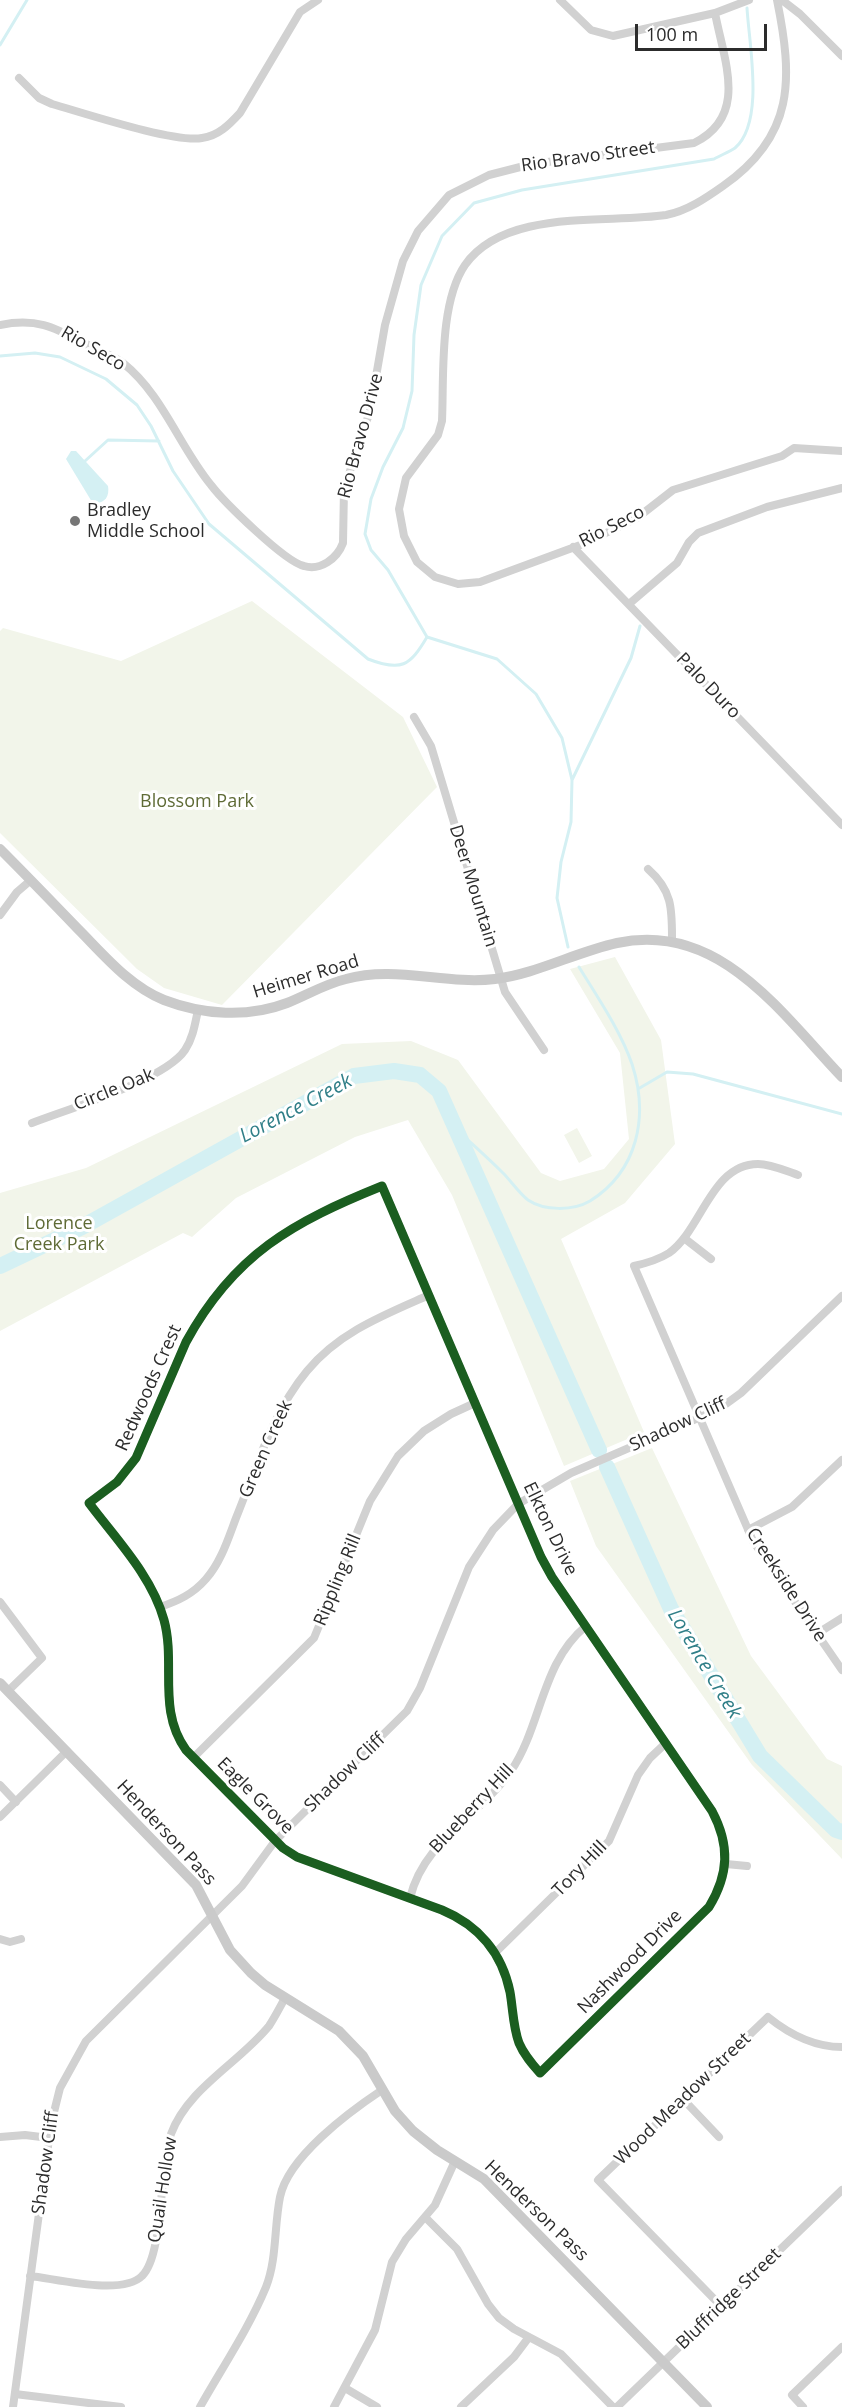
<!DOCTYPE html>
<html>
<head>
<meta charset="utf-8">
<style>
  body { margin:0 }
  #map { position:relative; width:842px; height:2407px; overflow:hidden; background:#fff; font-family:"Open Sans",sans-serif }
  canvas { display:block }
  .scale { position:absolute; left:635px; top:24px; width:132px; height:27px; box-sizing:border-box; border:3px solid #2c2c2c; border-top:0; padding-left:8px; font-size:18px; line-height:21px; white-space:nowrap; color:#2c2c2c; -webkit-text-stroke:4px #fff; paint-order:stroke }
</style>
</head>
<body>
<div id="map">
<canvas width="842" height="2407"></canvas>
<div class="scale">100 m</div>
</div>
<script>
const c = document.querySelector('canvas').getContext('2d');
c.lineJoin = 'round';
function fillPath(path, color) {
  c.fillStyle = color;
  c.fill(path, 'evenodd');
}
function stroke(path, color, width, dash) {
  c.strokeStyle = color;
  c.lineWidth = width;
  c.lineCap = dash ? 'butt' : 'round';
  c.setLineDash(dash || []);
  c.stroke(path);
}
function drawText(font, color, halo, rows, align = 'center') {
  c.font = font + ' "Open Sans",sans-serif';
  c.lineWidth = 6;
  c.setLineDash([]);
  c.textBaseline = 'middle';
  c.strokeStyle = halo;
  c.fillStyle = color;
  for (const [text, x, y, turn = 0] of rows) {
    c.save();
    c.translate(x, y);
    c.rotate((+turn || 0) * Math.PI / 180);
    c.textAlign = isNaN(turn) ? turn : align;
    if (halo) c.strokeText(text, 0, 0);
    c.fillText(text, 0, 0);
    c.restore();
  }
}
fillPath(new Path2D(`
  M252 601 403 717 437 787 222 1005 164 988 137 969 0 833V631L3 628 121 661Z
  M615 957 661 1040 675 1144 625 1203 561 1239 644 1432 564 1466 452 1195 408 1120 355 1137 236 1198 192 1237 183 1233 0 1331V1193L86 1168 342 1044 411 1041 458 1060 541 1173 560 1181 604 1169 629 1139 620 1053 570 969Z
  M577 1128 592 1156 579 1163 564 1135Z
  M652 1448 751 1656 827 1759 842 1766V1859L752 1765 596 1546 570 1481Z`), '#f2f5ea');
fillPath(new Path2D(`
  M71 451H76L108 486C110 498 103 505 92 502L66 459Z`), '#d4f0f3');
stroke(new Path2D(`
  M0 45 27 0
  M0 356 35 353 60 357 106 379 137 405 151 426 173 471 209 524 368 659C401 672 410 666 427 637
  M85 461 108 440 159 441
  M572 780 631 658 640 626
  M568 947 557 898 561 862 571 822 572 780 562 738 536 694 497 659 427 637 388 570 371 550 365 534 371 499 383 467 403 428 412 391 414 335 421 285 442 236 474 203 522 190 714 159C721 155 729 152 735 148 765 122 749 44 747 8
  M638 1089 667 1072 693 1074 842 1114
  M456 1129C472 1144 488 1158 503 1173 511 1181 519 1193 528 1200 544 1211 573 1211 590 1201 638 1171 649 1116 632 1064 620 1030 598 998 579 967`), '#d4f0f3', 3);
stroke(new Path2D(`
  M0 1266 82 1227 354 1076 394 1071 420 1075 439 1091 599 1450
  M607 1467 671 1609 760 1756 836 1830 842 1832`), '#d4f0f3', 16);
stroke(new Path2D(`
  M560 0 591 30 613 36 715 13 749 0
  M777 0C793 79 795 136 723 186 706 198 687 211 666 215 606 224 505 208 465 265 439 303 444 377 442 421L438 435 406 478 399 509 404 536 417 562 435 577 458 584 480 582 583 544 637 518 673 490 782 456 794 448 842 451
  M782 0 800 14 842 56
  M19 78 39 98 52 104C84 113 174 143 202 138 218 136 229 125 240 113L300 12 318 0
  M0 325C39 317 57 329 90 346 101 352 114 356 123 363 163 395 179 446 211 485 224 502 285 562 304 566 320 571 337 559 343 543L344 489 370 411 385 325 403 261 418 231 449 195 489 175 532 164 694 143C749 116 724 61 715 13
  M573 547 842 825
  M629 604 677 563 689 542 698 533 767 507 842 488
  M414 717 431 746 505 992 544 1050
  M648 869C673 891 672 910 672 941
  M0 915 17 892 31 880
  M32 1123C68 1109 165 1080 185 1050 193 1038 195 1024 198 1010
  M798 1175C786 1171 771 1164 758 1164 711 1164 702 1230 669 1253 658 1260 647 1263 634 1266L753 1541 842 1670
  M382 1186 541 1557 552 1577 712 1811C730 1845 729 1874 709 1907L540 2073C532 2064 524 2055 519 2043 513 2027 513 2009 510 1992 502 1953 478 1925 442 1910L297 1857 283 1848 186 1750C157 1710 176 1664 164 1620 152 1576 116 1539 89 1503L117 1482 136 1458 186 1342C234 1254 293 1222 382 1186Z
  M684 1238 711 1259
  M748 1530 792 1507 842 1460
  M0 1602 42 1658 8 1691
  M160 1607C178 1601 193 1594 206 1579 221 1562 228 1539 236 1518 256 1469 272 1413 307 1371 339 1332 384 1315 429 1295
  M818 1633 842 1618
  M193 1758 314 1638 370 1501 398 1456 424 1431 451 1414 475 1403
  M0 1785 16 1802
  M0 1817 67 1751
  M726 1864 747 1866
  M410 1898C424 1840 479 1817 511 1771 542 1725 541 1663 586 1626
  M0 1939 10 1942 21 1939
  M495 1953 609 1841 638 1775 650 1758 666 1743
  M682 2098 719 2137
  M0 2137 25 2135 49 2138
  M426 2218 457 2249 488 2304 499 2318 514 2329 561 2354 613 2407
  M30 2276C57 2279 122 2296 142 2276 164 2255 159 2167 171 2134 188 2088 239 2063 269 2026 275 2017 280 2007 285 1998
  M721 2306 598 2180 768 2017C789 2034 815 2047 842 2047
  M345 2388 377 2407
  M15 2394 121 2407
  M13 2407 51 2124 60 2088 86 2041 242 1886 275 1841 407 1711 420 1688 469 1567 493 1530 518 1504 571 1473 719 1409 741 1393 842 1296
  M200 2407C222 2368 249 2328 266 2287 277 2259 274 2227 280 2197 288 2157 349 2112 382 2090
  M334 2407 375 2330 392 2262 406 2239 435 2205 455 2161
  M461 2407 514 2357 529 2337
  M617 2407 842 2190
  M803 2407 792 2395 842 2347`), '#d1d1d1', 8);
stroke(new Path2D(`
  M0 849C26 875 52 902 78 929 103 954 129 986 164 1000 203 1015 248 1018 287 1003 307 995 325 984 346 979 395 965 445 985 495 979 536 974 576 952 617 943 719 921 780 1012 842 1077
  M0 1683 196 1885 230 1950 251 1973 265 1985 339 2031 363 2056 395 2111 413 2131 437 2150 484 2179 707 2407`), '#cacaca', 10);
stroke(new Path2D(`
  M382 1186 541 1557 552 1577 712 1811C730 1845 729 1874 709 1907L540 2073C532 2064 524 2055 519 2043 513 2027 513 2009 510 1992 502 1953 478 1925 442 1910L297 1857 283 1848 186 1750C157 1710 176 1664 164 1620 152 1576 116 1539 89 1503L117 1482 136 1458 186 1342C234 1254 293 1222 382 1186Z`), '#1b5e20', 9);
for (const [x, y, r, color] of [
  [75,521,6,"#767676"]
]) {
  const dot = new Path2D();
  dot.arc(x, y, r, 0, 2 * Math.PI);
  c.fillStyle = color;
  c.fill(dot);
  stroke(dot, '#fff', 2);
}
drawText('18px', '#2c2c2c', '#fff', [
  ["Rio Bravo Street",588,157,-8],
  ["Rio Seco",93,349,30],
  ["Rio Bravo Drive",361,436,-75],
  ["Rio Seco",612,527,-27],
  ["Palo Duro",708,686,46],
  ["Deer Mountain",473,886,73],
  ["Heimer Road",306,977,-17],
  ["Circle Oak",114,1090,-22],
  ["Redwoods Crest",149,1388,-66],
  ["Shadow Cliff",678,1425,-25],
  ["Green Creek",266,1449,-66],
  ["Elkton Drive",550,1529,64],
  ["Rippling Rill",338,1580,-68],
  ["Creekside Drive",786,1585,57],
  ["Shadow Cliff",345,1773,-44],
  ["Eagle Grove",255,1796,45],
  ["Blueberry Hill",472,1809,-47],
  ["Henderson Pass",166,1833,47],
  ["Tory Hill",580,1869,-46],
  ["Nashwood Drive",630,1962,-45],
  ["Wood Meadow Street",683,2099,-44],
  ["Shadow Cliff",46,2163,-82],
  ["Quail Hollow",163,2190,-81],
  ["Henderson Pass",536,2211,44],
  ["Bluffridge Street",729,2299,-44]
]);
drawText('18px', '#2c2c2c', '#fff', [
  ["Bradley",87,511],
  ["Middle School",87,532]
], 'left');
drawText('18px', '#5f6b36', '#fff', [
  ["Blossom Park",197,802],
  ["Lorence",59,1224],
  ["Creek Park",59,1245]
]);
drawText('italic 20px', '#307f88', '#fff', [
  ["Lorence Creek",296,1109,-28],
  ["Lorence Creek",704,1664,59]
]);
</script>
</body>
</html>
